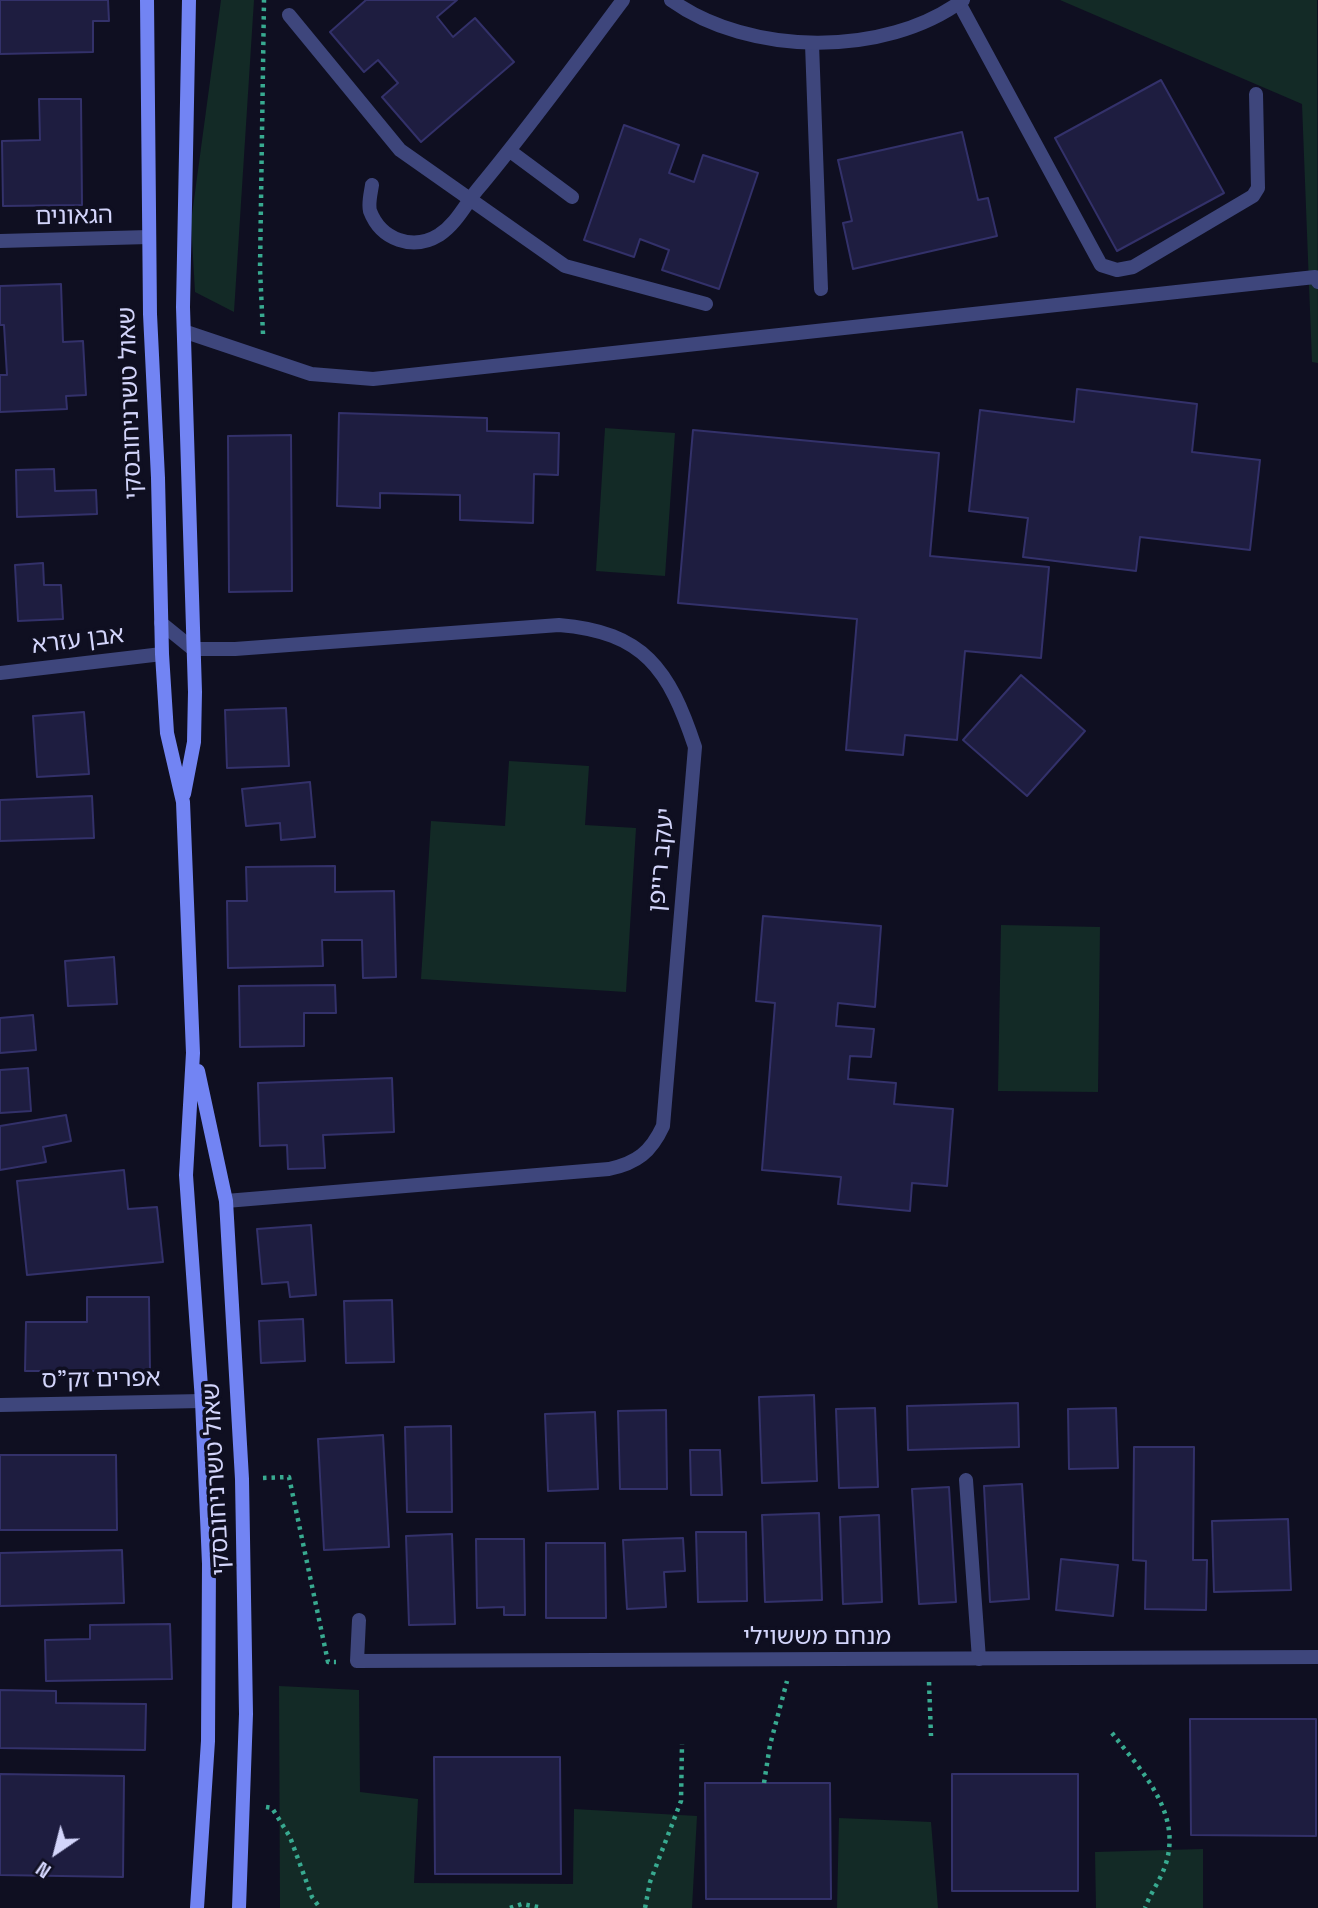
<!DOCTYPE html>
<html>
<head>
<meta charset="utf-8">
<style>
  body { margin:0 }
  #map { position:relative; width:1318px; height:1908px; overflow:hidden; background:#0f0f21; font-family:"Space Grotesk",sans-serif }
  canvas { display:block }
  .north { position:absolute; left:21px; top:1817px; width:70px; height:70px; -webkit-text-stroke:5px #0f0f21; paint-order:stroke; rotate:215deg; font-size:19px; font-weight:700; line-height:28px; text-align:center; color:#d3d5fb }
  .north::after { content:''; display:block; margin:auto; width:24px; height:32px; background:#d3d5fb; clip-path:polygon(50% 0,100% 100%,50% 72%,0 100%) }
</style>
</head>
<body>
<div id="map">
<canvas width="1318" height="1908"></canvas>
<div class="north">N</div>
</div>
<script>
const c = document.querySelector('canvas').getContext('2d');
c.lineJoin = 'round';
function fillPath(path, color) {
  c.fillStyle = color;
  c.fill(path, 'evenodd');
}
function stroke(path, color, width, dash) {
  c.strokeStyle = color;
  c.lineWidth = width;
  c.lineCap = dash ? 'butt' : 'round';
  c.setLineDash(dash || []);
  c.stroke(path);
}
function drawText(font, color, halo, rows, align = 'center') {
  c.font = font + ' "Space Grotesk","Noto Sans Hebrew",sans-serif';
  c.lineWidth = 7;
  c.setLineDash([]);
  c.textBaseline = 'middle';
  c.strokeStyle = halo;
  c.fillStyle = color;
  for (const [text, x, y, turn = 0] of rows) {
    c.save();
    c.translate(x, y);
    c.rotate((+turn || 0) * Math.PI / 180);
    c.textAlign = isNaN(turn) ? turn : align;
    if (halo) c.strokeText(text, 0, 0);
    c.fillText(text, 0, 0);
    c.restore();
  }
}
fillPath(new Path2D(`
  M221 0H254L234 312 195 292 191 222Z
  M1060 0H1317L1318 363 1312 362 1302 104Z
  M605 428 675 433 665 576 596 571Z
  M509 761 589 766 585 825 636 828 626 992 421 979 431 821 505 826Z
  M1001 925 1100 927 1098 1092 998 1091Z
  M279 1686 359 1690 360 1792 418 1799 414 1883 573 1884 574 1809 697 1816 692 1908H280Z
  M839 1818 931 1822 938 1908H1096L1095 1852 1203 1849V1908H837Z`), '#132a26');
const building = new Path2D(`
  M0 0H108L109 21H93V52L0 54Z
  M366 0H457L437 17 453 37 475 18 514 62 421 142 382 97 398 83 378 60 364 72 330 32Z
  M1161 80 1224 193 1117 251 1055 138Z
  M39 99H81L82 205 3 206 2 141 40 140Z
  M624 125 679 145 669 173 694 182 703 155 758 173 719 289 662 270 669 250 640 239 634 257 584 240Z
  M962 132 978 200 988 198 997 236 853 269 843 223 852 221 838 160Z
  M61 284 63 342 83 341 86 395 66 396 67 409 0 412V375H7L4 325H0V286Z
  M1077 389 1197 404 1192 452 1260 460 1250 550 1140 537 1136 571 1023 557 1028 518 969 511 980 410 1074 422Z
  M339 413 487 418V431L559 433 558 475 534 474 533 523 460 520V495L380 493V508L337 506Z
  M693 430 939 453 930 556 1049 567 1041 658 965 651 957 740 905 735 903 755 846 750 857 619 678 603Z
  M291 435 292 591 229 592 228 436Z
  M54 469 55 491 96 490 97 514 17 517 16 470Z
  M43 563 44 585H61L63 619 18 621 15 565Z
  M1021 675 1085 731 1027 796 963 740Z
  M286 708 289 766 227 768 225 710Z
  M84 712 89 774 37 777 33 716Z
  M310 782 315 837 281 840 280 823 246 826 242 789Z
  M92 796 94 838 0 841V800Z
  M335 866V892L394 891 396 977 363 978 362 940H322L323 966 228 968 227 901H247L246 867Z
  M763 916 881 926 875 1007 838 1003 836 1026 874 1029 871 1057 850 1056 848 1079 896 1083 894 1104 953 1109 947 1186 912 1183 910 1211 838 1204 841 1177 762 1170 775 1003 756 1001Z
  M114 957 117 1004 68 1006 65 961Z
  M335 985 336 1013H304V1046L240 1047 239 986Z
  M33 1015 36 1050 0 1053V1018Z
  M28 1068 31 1111 0 1113V1070Z
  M392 1078 394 1132 323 1135 325 1168 288 1169 287 1145 260 1146 258 1083Z
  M66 1115 71 1141 43 1147 46 1162 0 1170V1126Z
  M124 1170 128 1209 157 1207 163 1262 27 1275 17 1181Z
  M311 1225 316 1295 290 1297 288 1282 262 1284 257 1229Z
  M87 1297H149L150 1371H25L26 1322H87Z
  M392 1300 394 1362 346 1363 344 1301Z
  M303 1319 305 1361 261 1363 259 1321Z
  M814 1395 817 1481 762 1483 759 1397Z
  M1018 1403 1019 1447 908 1450 907 1406Z
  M875 1408 878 1487 839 1488 836 1409Z
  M1116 1408 1118 1468 1069 1469 1068 1409Z
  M666 1410 667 1489H620L618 1411Z
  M595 1412 598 1489 548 1491 545 1414Z
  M451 1426 452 1512H407L405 1427Z
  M383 1435 389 1547 324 1550 318 1439Z
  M1134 1447H1194L1193 1560H1207L1206 1610 1145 1609 1146 1561 1133 1560Z
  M690 1450H720L722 1495H691Z
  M0 1455H116L117 1530H0Z
  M1022 1484 1029 1599 990 1602 984 1486Z
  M949 1487 956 1602 919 1604 912 1489Z
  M819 1513 822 1600 765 1602 762 1515Z
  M879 1515 882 1602 843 1604 840 1517Z
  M1288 1519 1291 1590 1214 1592 1212 1521Z
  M696 1532H746L747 1601 698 1602Z
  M452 1534 455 1624 409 1625 406 1536Z
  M683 1538 685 1571 664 1572 666 1607 627 1609 623 1540Z
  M476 1539H524L525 1615H504V1607L477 1608Z
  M546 1543H605L606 1618H546Z
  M122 1550 124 1603 0 1606V1553Z
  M1061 1559 1118 1565 1113 1616 1056 1610Z
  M170 1624 172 1679 46 1681 45 1640 90 1639V1625Z
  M0 1690 56 1691V1703L146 1704 145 1750 0 1748Z
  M1190 1719H1316V1836L1191 1835Z
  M434 1757H560L561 1874H435Z
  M0 1774 124 1776 123 1877 0 1875Z
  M952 1774H1078V1891H952Z
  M705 1783H830L831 1899H706Z`);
fillPath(building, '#1e1d40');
stroke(building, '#33316a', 2);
stroke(new Path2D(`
  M263 334 260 269 264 0
  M263 1478 289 1477 328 1662H336
  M929 1682 931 1736
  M1112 1733C1142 1772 1185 1815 1164 1869 1159 1882 1150 1894 1145 1908
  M764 1783 770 1745 787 1681
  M266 1807 272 1808 290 1837 312 1897 320 1908
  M510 1908 522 1904 543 1908
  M645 1908 650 1882 681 1801 682 1744`), '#38aa90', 4.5, [3.5, 5]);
stroke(new Path2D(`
  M959 3 1101 265 1117 270 1133 267 1253 196 1258 188 1256 94
  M289 15 400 150 565 266 706 304
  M812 44 821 289
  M510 151 572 197
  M372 185C371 192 368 203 370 211 381 240 413 251 439 235 456 224 465 205 477 190 528 129 575 64 623 0
  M189 333 311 374 373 379 1315 277 1318 282
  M966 1480 979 1659`), '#3e467c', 14);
stroke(new Path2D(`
  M671 0C749 56 885 58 963 0
  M0 241 149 237
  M161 623 193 649H235L559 625C644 632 669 669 695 747L663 1126C651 1152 637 1163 609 1169L226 1201
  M0 673 162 654
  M0 1405 202 1401
  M359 1620 357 1661 1318 1657`), '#3e467c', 14);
stroke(new Path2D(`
  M147 0 150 314 158 478 162 654 167 733 183 802 193 1053 186 1175 202 1401 209 1564 208 1741 197 1908
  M184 794 194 742 195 692 183 307 189 0
  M198 1071 226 1201 242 1479 246 1714 239 1908`), '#7284f3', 14);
drawText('24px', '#d3d5fb', '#0f0f21', [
  ["הגאונים",74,217,-1],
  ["שאול טשרניחובסקי",131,403,-92],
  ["אבן עזרא",78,641,-7],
  ["יעקב רייפן",662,860,-85],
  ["אפרים זק\"ס",101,1380,-1],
  ["שאול טשרניחובסקי",217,1479,-93],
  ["מנחם מששוילי",817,1637]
]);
</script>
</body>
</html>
